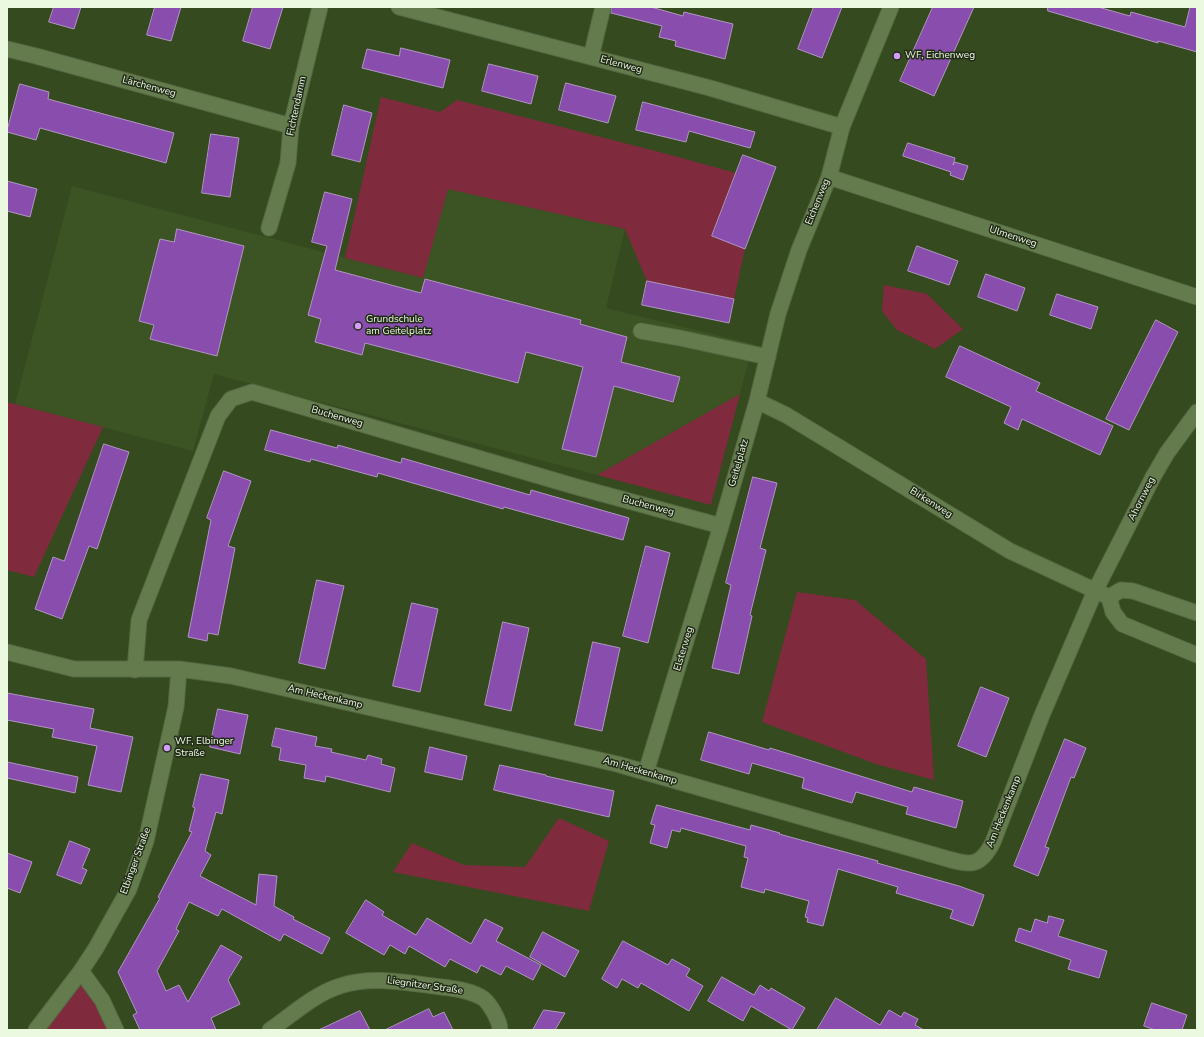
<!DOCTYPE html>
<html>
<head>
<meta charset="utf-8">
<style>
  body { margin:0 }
  #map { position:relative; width:1204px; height:1037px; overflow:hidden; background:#354a1f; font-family:"Nunito Sans",sans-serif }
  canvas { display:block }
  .frame { position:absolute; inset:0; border:8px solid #ebf9e0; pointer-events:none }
</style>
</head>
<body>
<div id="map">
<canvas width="1204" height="1037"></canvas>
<div class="frame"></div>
</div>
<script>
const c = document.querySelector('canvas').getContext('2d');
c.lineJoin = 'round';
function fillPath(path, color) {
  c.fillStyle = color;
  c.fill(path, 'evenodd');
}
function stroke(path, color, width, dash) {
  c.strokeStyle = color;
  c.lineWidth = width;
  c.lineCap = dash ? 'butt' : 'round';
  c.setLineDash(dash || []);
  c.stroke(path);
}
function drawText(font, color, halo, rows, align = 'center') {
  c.font = font + ' "Nunito Sans",sans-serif';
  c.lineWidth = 3;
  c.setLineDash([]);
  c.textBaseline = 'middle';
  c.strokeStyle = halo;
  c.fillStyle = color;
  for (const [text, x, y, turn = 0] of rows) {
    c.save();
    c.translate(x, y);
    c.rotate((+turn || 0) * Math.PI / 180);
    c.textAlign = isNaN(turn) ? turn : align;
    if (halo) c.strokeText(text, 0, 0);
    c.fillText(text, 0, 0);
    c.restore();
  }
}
fillPath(new Path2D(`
  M72 186 422 278 448 189 625 229 606 308 753 344 740 394 597 475 214 374 193 451 15 404Z`), '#3c5423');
fillPath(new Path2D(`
  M381 97 440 112 457 100 667 154 736 173 712 236 745 249 734 299 647 281 625 229 448 189 423 278 345 258Z
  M884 285 927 294 963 329 935 349 897 330 882 311Z
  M740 394 711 505 597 475Z
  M7 402 103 427 34 577 7 570Z
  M797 592 855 600 926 659 934 780 876 764 762 722Z
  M559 818 609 841 589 911 393 872 412 843 464 865 525 867Z
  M81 985 104 1011 114 1030H46Z`), '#7f2b3d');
const building = new Path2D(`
  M54 7H81L74 29 49 22Z
  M155 7H181L171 41 147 35Z
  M253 7H283L270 49 243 41Z
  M612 7H651L683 16 684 12 733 24 725 59 675 46 676 41 659 37 662 26 611 13Z
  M814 7H842L822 58 798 49Z
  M933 7H974L934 96 900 81Z
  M1048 7H1098L1130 16 1131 12 1185 27 1190 7H1197V52L1158 41V43L1048 11Z
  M401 48 450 60 443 88 362 68 367 49 399 56Z
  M489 64 538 76 531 104 482 91Z
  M566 83 616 96 608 123 559 110Z
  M20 84 49 92 48 99 174 133 166 163 40 128 36 140 7 132Z
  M643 102 755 132 750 148 689 131 686 142 636 130Z
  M344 105 372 113 360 162 332 155Z
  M211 134 239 138 230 197 202 193Z
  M908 143 955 158 953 165 955 162 968 166 963 180 950 175 951 172 903 156Z
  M743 155 776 167 745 249 712 236Z
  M7 181 37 189 30 217 7 211Z
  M325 192 352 199 335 270 421 293 425 279 581 320 580 324 627 337 621 362 680 377 673 402 614 386 596 457 562 449 583 367 526 352 518 383 365 343 362 355 315 342 321 319 308 315 327 246 312 242Z
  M177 229 244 246 217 356 150 339 154 325 139 321 160 239 174 242Z
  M917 246 958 261 949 285 908 271Z
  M986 274 1025 288 1017 311 978 297Z
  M647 281 734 299 729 323 642 305Z
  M1057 294 1098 307 1091 329 1050 315Z
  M1156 320 1178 332 1129 430 1106 419Z
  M960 346 1040 383 1036 391 1113 426 1100 455 1022 419 1018 430 1004 423 1011 407 946 377Z
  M271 430 337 448 338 445 401 463 402 458 530 495 531 490 629 518 623 540 504 507 503 509 378 473 377 477 311 459 310 462 265 450Z
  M104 444 129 452 97 549 89 546 62 619 35 609 53 557 64 561Z
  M224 471 251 481 228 546 235 548 218 635 208 633 207 641 188 637 211 520 207 518Z
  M753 477 777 483 760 548 766 550 750 615 752 616 739 674 712 668 731 585 726 583Z
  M646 546 670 553 648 643 623 636Z
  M317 580 344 586 325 669 299 663Z
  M412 603 438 609 420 692 393 686Z
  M503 622 529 628 511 711 485 705Z
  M593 642 620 648 602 731 575 725Z
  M981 687 1009 698 986 757 958 746Z
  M7 693 94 709 90 728 133 737 121 792 88 785 97 746 52 737 54 729 7 720Z
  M218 709 248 715 240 754 210 747Z
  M276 728 317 737 315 746 332 749 331 752 366 760 368 755 382 759 381 764 395 768 390 792 326 776 325 782 304 778 306 765 279 760 281 748 272 746Z
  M709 732 769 750 770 748 912 792 914 787 963 801 956 828 906 814 908 807 856 792 852 803 802 788 804 778 752 763 749 774 701 760Z
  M1065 739 1086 748 1074 778 1071 777 1045 847 1049 848 1038 876 1014 866Z
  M430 747 467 756 462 780 425 772Z
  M7 762 78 777 75 793 7 778Z
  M500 765 546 775V776L614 791 609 817 494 790Z
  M201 774 229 780 222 814 216 812 205 851 211 855 200 876 256 905 259 874 277 876 274 906 294 917 293 919 330 938 322 954 284 934 280 941 222 909 218 916 189 902 176 929 179 931 157 971 166 991 179 985 188 1002 221 945 242 957 228 980 240 1004 211 1018 216 1030H140L133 1015 137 1013 118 972 160 898 158 897 192 832 189 831 195 808 193 807Z
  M657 805 750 830 751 825 780 833 779 834 878 861 877 863 959 886 984 895 973 926 950 918 953 910 896 893 898 887 838 869 823 926 807 922 808 918 805 917 809 901 765 889 764 893 741 887 748 858 744 857 746 846 681 828 680 832 672 830 667 848 650 843 655 825 651 824Z
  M70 841 90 849 82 868 87 870 81 884 57 875Z
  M7 853 32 862 20 893 7 888Z
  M366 900 384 912 382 915 416 935 427 918 471 944 485 919 503 928 496 941 541 965 533 980 506 966 501 975 481 965 477 973 450 959 445 967 409 946 405 954 390 945 384 955 346 933Z
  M1049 916 1064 920 1058 936 1107 951 1099 978 1068 969 1071 960 1015 941 1019 928 1031 932 1035 919 1047 923Z
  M543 932 579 951 565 977 530 957Z
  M623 941 668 965 672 959 690 969 686 976 703 986 689 1011 641 983 638 988 622 979 617 988 602 979Z
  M722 977 754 995 760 985 769 991 771 988 805 1008 792 1030 751 1006 743 1021 708 1001Z
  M836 998 880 1025 889 1010 901 1017 904 1012 918 1019 915 1025 924 1030H817Z
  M1152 1003 1187 1015 1182 1030H1155L1144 1026Z
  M429 1009 433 1017 444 1012 453 1030H385Z
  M544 1010 565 1013 555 1030H533Z
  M360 1011 370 1030H319Z`);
fillPath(building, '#894dad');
stroke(building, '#b096c3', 1);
const minor = new Path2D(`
  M399 7 710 88 842 127
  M7 49 36 56 291 126
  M591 57 603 7
  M829 177 1197 297
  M269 228 288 163 291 126 320 7
  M641 331 680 338 768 357
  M757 401 786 415 1010 551 1109 597
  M1109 597 1113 612 1122 624 1197 655
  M1109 597 1121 590 1133 591 1197 613
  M7 652 74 669H179L231 676 617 764 948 859C972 866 981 866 993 842L1042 715 1095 591 1153 477 1167 453 1197 412
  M135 670 139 620 218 416 231 399 252 392 577 487 721 526
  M646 772 721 526 757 401 778 314 799 250 829 177 842 127 891 7
  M81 971 102 1000 116 1030
  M36 1030 81 971 96 948 129 889 146 841 176 707 179 669
  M270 1030C292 1015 314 994 340 986 370 976 402 982 433 986 449 988 466 989 481 997 489 1001 500 1021 500 1030`);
stroke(minor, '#566842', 17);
stroke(minor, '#647b4e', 15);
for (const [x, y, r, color] of [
  [897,56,4,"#d59cfb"],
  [358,326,4,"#d59cfb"],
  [167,748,4,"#d59cfb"]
]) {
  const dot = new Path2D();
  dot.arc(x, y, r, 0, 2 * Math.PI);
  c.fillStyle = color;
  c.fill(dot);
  stroke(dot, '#222c19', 1.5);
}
drawText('10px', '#ebf9e0', '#222c19', [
  ["WF, Eichenweg",905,56],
  ["Grundschule",366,320],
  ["am Geitelplatz",366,332],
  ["WF, Elbinger",175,742],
  ["Straße",175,754]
], 'left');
drawText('10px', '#ebf9e0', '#222c19', [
  ["Erlenweg",621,65,15],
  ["Lärchenweg",149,87,15],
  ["Fichtendamm",297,106,-78],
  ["Eichenweg",818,202,-68],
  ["Ulmenweg",1013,237,18],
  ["Buchenweg",337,417,16],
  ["Geitelplatz",739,463,-74],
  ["Ahornweg",1142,499,-63],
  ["Birkenweg",931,503,32],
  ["Buchenweg",648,506,15],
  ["Elsterweg",684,649,-73],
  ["Am Heckenkamp",325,697,13],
  ["Am Heckenkamp",640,771,16],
  ["Am Heckenkamp",1004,812,-68],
  ["Elbinger Straße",136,861,-70],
  ["Liegnitzer Straße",425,986,8]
]);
</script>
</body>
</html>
